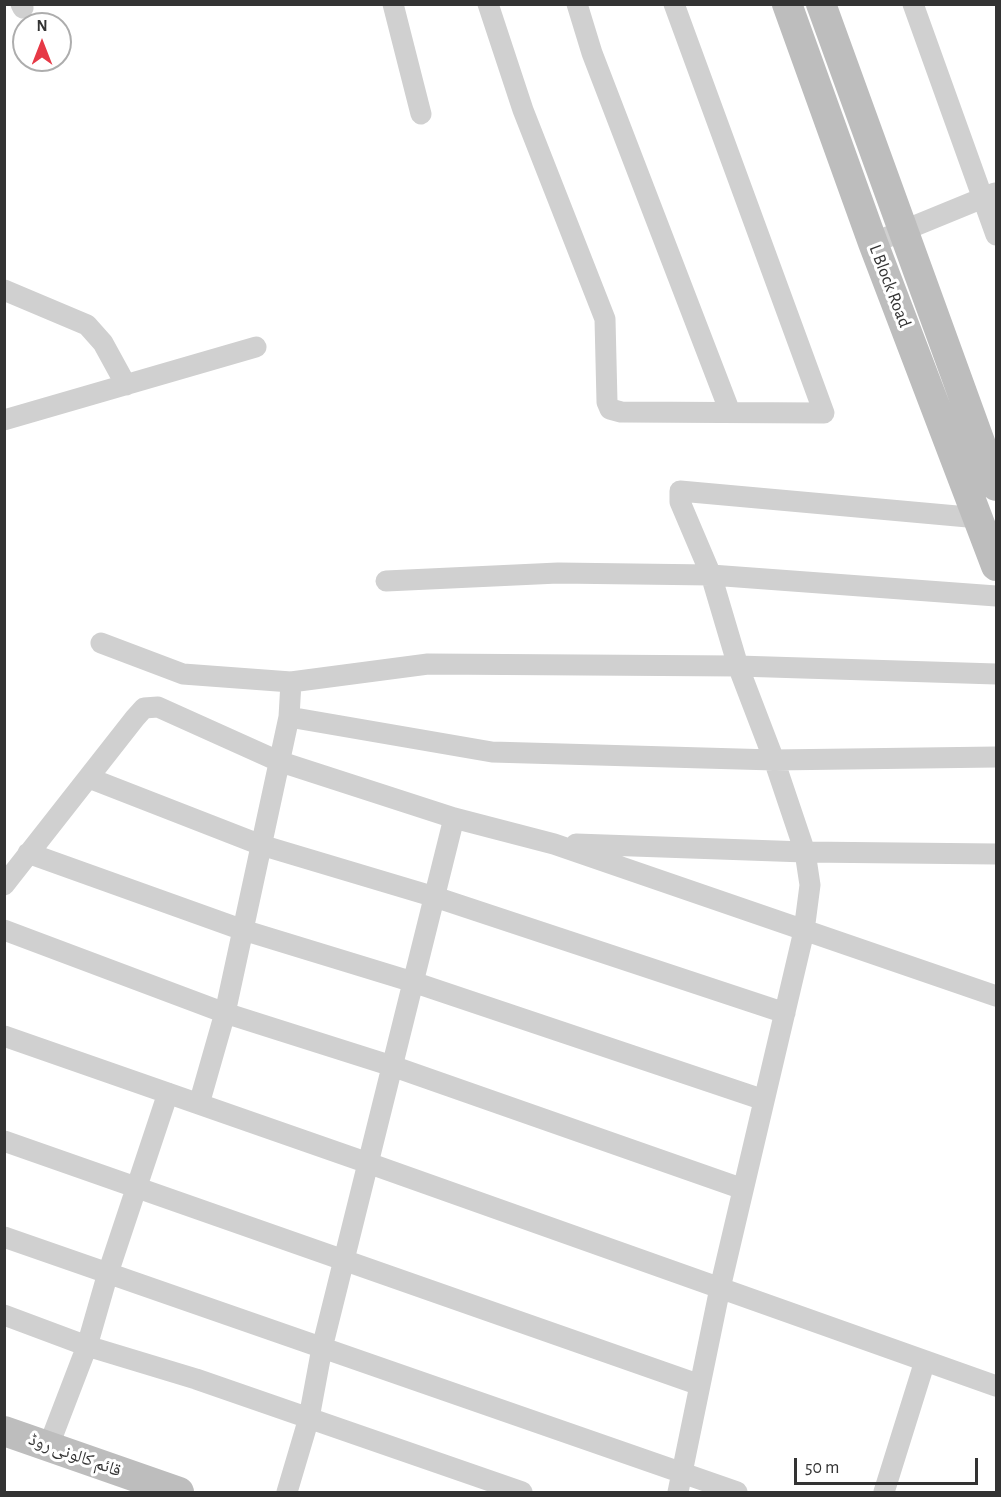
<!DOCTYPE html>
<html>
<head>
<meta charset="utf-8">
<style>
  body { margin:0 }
  #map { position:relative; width:1001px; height:1497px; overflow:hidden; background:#fff; font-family:"Alegreya Sans",sans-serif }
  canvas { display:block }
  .frame { position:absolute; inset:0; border:6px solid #333; pointer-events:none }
  .north { position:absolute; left:12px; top:12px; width:60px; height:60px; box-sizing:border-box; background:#fff; border:2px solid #adadad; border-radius:50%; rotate:0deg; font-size:16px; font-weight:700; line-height:24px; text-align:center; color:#333 }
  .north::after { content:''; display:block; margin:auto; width:21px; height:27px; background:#e63946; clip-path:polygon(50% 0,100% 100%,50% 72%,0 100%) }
  .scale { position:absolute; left:794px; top:1458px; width:184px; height:27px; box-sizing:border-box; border:3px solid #333; border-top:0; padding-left:8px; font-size:18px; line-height:21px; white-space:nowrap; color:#333; -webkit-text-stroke:4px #fff; paint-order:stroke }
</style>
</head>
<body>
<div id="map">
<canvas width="1001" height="1497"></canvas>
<div class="frame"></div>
<div class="north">N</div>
<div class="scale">50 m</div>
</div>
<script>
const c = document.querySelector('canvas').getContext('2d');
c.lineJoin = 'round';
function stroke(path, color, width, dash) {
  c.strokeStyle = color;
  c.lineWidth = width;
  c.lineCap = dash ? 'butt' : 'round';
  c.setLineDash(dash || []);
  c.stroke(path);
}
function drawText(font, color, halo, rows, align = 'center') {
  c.font = font + ' "Alegreya Sans","Noto Naskh Arabic",sans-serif';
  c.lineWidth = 6;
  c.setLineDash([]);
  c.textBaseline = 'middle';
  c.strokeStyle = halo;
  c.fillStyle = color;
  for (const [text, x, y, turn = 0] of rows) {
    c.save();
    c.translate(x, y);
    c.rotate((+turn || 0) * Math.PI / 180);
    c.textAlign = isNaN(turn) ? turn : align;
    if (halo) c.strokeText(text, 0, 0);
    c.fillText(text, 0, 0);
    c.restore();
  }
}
stroke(new Path2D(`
  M21 4 23 8
  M393 4 421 114
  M488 4 523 110 605 319 607 402 610 409 621 412 824 413 674 4
  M577 4 592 53 730 412
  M913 4 996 235
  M873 243 995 193
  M4 290 87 325 103 343 126 385
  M4 420 256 347
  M386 581 558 573 711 575 996 596
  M101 643 183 674 291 682 428 664 738 666 996 674
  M289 717 492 752 774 760 996 757
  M89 778 261 845 435 897 785 1013
  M576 844 805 852 996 854
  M28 853 243 930 413 982 764 1100
  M4 885 135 718 144 708 158 707 278 761 454 818 554 844 996 996
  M4 930 225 1013 392 1066 743 1189
  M4 1036 368 1163 996 1386
  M199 1104 225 1013 289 717 291 682
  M4 1141 700 1385
  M4 1237 737 1492
  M4 1315 87 1346 196 1379 522 1492
  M49 1445 87 1346 108 1273 168 1093
  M287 1492 309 1418 322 1348 454 818
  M678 1492 720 1288 804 931 810 885 805 852 774 760 738 666 711 575 680 502V491L979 518
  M884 1492 925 1361`), '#d0d0d0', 21);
stroke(new Path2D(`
  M787 4 873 243 996 566
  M821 4 996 486
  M4 1431 179 1492`), '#bdbdbd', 30);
drawText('18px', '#333', '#fff', [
  ["L Block Road",890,286,69],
  ["قائم کالونی روڈ",75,1455,20]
]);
</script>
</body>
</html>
